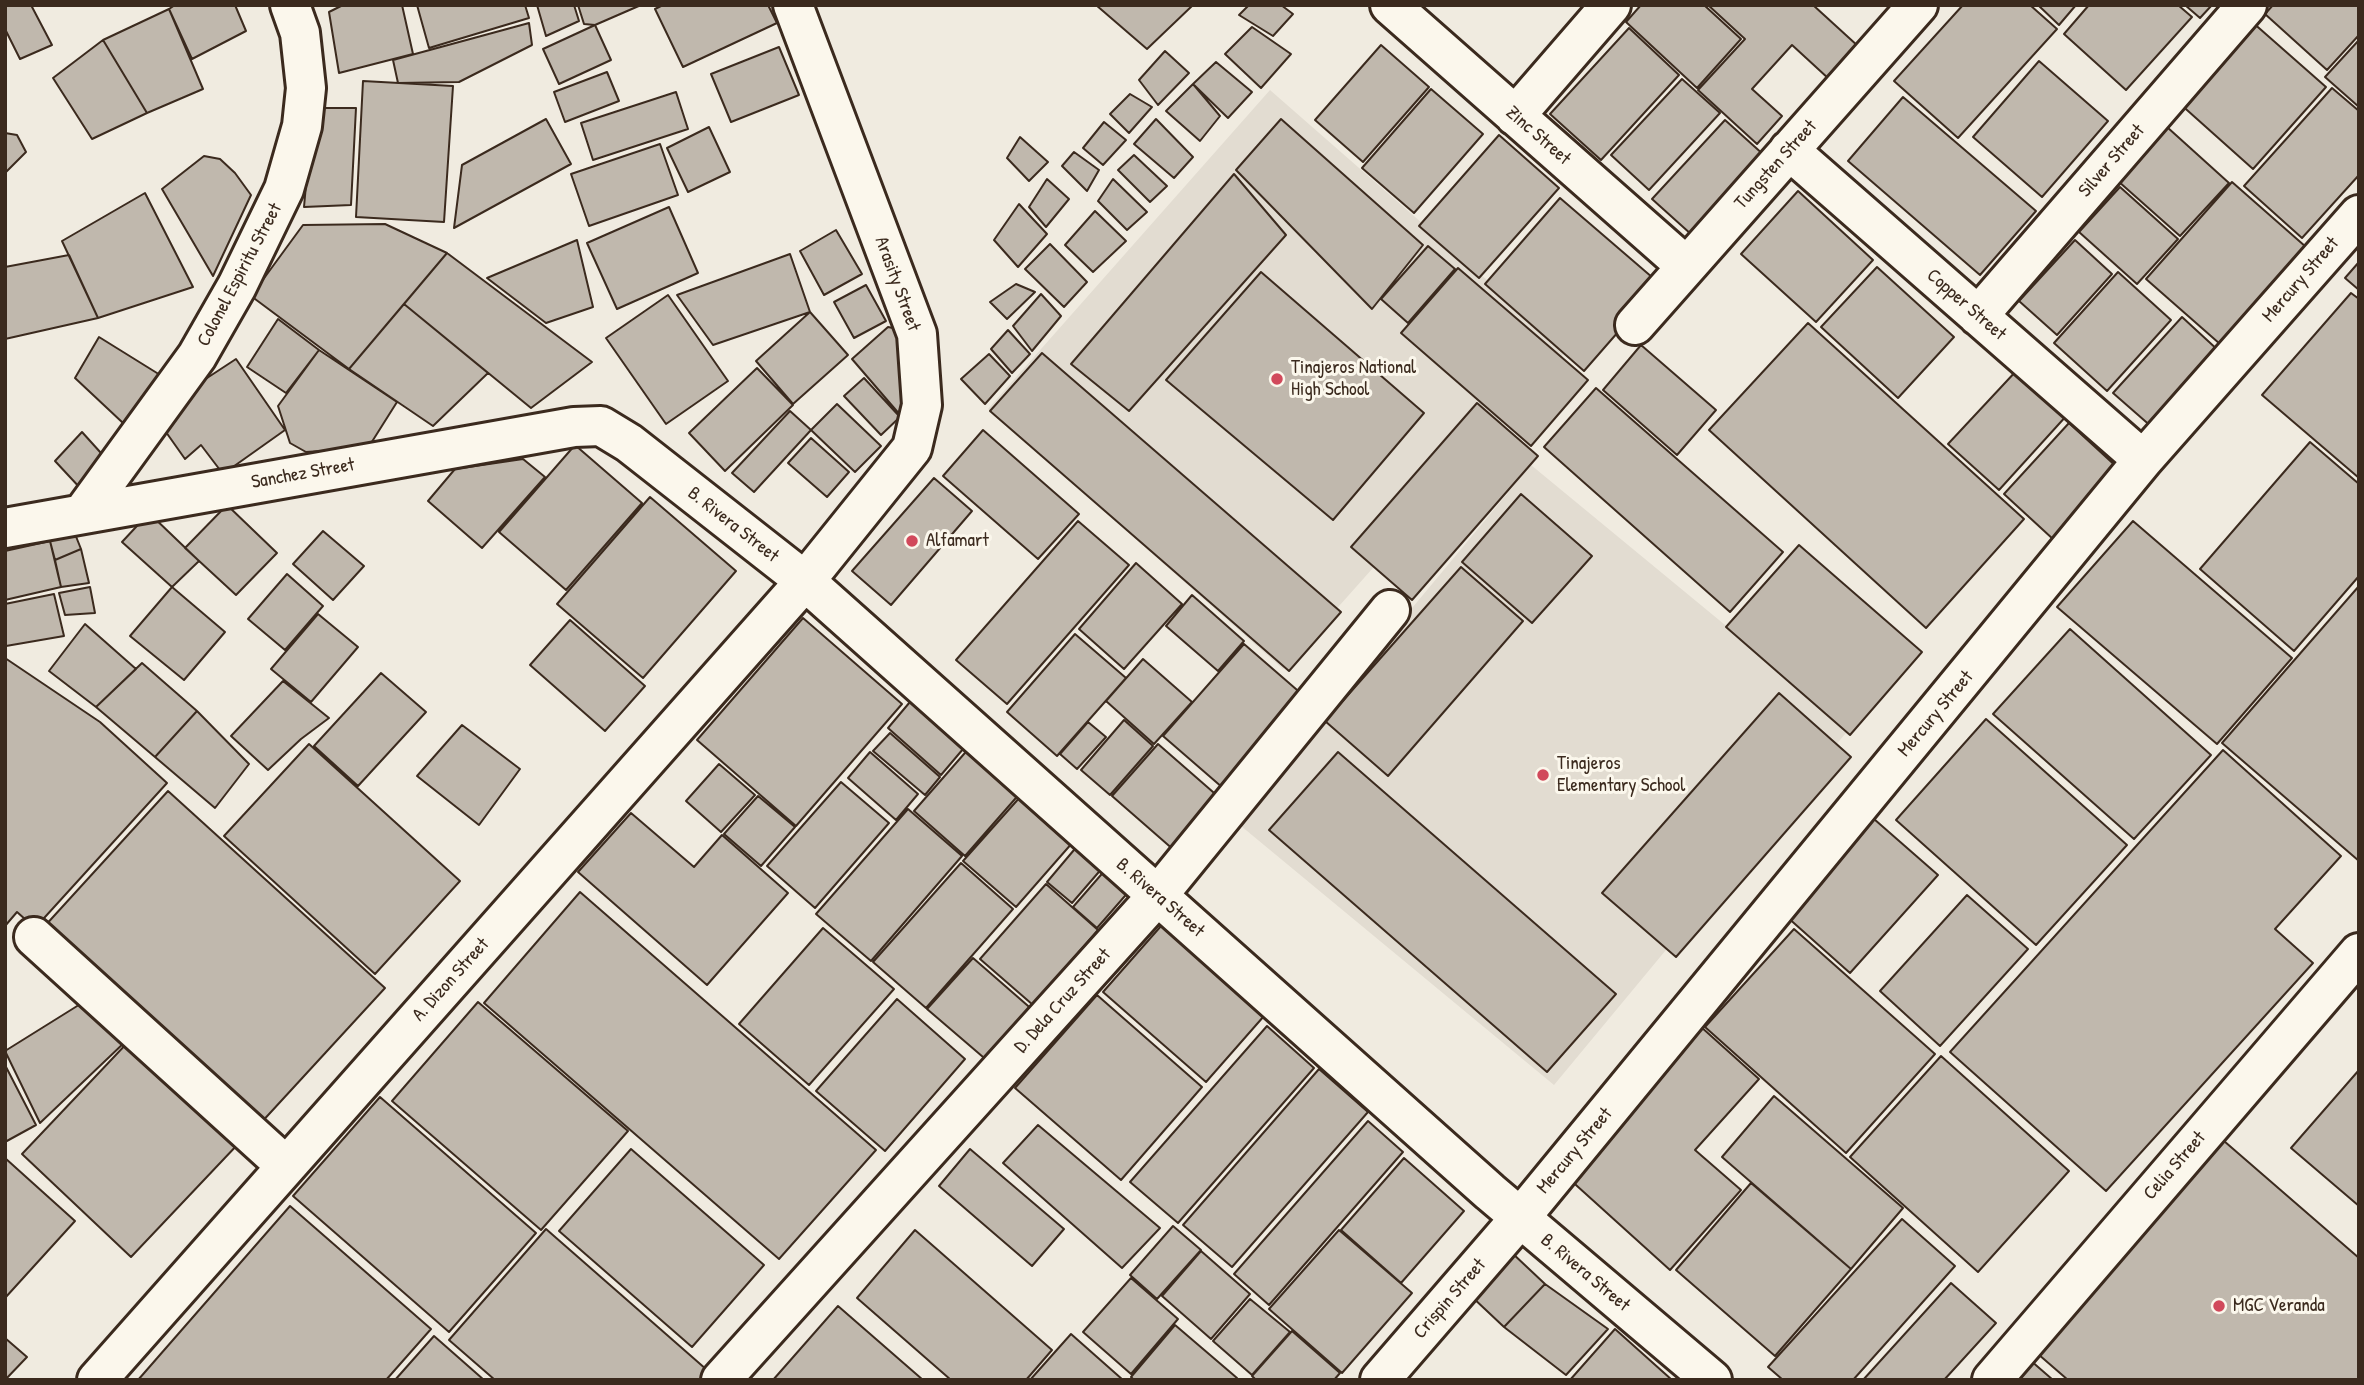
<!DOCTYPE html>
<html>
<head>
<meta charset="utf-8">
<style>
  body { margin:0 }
  #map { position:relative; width:2364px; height:1385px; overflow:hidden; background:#f0ebe0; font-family:"Patrick Hand",sans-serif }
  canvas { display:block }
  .frame { position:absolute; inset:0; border:7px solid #3b2a1e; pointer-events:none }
</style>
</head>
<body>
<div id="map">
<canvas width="2364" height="1385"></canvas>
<div class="frame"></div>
</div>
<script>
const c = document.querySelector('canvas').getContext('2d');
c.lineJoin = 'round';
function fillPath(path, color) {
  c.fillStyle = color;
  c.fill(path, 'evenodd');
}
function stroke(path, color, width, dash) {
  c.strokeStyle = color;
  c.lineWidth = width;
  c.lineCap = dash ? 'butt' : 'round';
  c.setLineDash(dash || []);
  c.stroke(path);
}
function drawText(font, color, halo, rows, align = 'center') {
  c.font = font + ' "Patrick Hand",sans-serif';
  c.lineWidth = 6;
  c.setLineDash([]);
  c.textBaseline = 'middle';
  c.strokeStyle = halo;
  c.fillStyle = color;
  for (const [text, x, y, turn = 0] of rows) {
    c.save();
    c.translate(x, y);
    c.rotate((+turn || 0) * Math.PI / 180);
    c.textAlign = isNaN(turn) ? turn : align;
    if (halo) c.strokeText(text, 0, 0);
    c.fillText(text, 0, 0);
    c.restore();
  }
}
fillPath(new Path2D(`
  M1270 90 1567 350 1283 669 988 409Z
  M1531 465 1850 728 1554 1085 1235 821Z`), '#e2dcd1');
const building = new Path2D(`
  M5 5H31L52 45 20 59 5 29Z
  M175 5H235L246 31 192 59 169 9Z
  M343 5H402L413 54 339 73 329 12Z
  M417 5H525L529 18 429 48Z
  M537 5H574L579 21 546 36Z
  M578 5H641L595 25 584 24Z
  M663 5H768L777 23 683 67 655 9Z
  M1096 5H1193L1147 49Z
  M1249 5H1281L1293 14 1273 36 1239 15Z
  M1641 5H1704L1741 39 1697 88 1626 22Z
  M1708 5H1813L1859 47 1829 79 1792 45 1752 89 1782 116 1757 144 1698 90 1745 39Z
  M1963 5H2030L2057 29 1958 138 1894 81Z
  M2038 5H2076L2059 25Z
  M2089 5H2178L2192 17 2126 90 2064 34Z
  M2185 5H2212L2200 18Z
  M2273 5H2359V35L2327 70 2265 14Z
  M169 9 203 89 147 113 103 40Z
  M2251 21 2326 87 2253 169 2178 102Z
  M529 23 532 45 459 82 398 83 393 60Z
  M595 25 611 60 559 84 543 49Z
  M1252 27 1291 54 1261 88 1225 54Z
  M1629 28 1679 75 1601 160 1550 114Z
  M103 40 147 113 92 139 53 78Z
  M2359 40V107L2325 77Z
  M1381 45 1429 87 1363 162 1315 120Z
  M779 47 799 95 731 122 711 74Z
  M1165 51 1189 73 1158 105 1139 80Z
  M2039 61 2108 121 2042 197 1973 137Z
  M1216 62 1252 92 1228 118 1193 84Z
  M607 72 619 101 565 122 554 92Z
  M1682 79 1720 113 1649 190 1611 155Z
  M363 81 453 86 444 222 356 217Z
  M1193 84 1220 116 1200 141 1166 111Z
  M2332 88 2359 111V175L2302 238 2244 186Z
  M1431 89 1483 134 1414 213 1362 168Z
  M676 92 688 129 593 160 581 123Z
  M1130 94 1152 107 1129 133 1110 114Z
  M1903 97 2036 211 1980 275 1848 161Z
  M313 108H356L351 205 304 207Z
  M546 119 571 164 454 228 462 165Z
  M1156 119 1193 157 1174 178 1134 144Z
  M1281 119 1423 245 1372 309 1236 170Z
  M1725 120 1765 156 1692 235 1652 199Z
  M1104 122 1126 140 1103 165 1083 148Z
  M709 127 730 172 688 192 667 148Z
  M2167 127 2229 183 2180 236 2118 181Z
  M5 133 17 135 26 152 5 173Z
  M1499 135 1559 188 1479 278 1419 226Z
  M1020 137 1048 162 1029 181 1007 158Z
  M660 144 678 195 589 226 571 174Z
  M1074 152 1099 170 1087 191 1062 166Z
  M1134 155 1167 186 1150 202 1118 170Z
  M204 156 220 159 235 173 251 195 213 276 162 189Z
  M1234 174 1286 235 1129 411 1071 364Z
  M1047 179 1069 199 1046 227 1029 207Z
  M1113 179 1147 212 1127 230 1098 201Z
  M2232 182 2306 247 2220 344 2146 279Z
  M2120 187 2178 239 2137 284 2079 232Z
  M1798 191 1873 260 1816 322 1741 254Z
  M145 193 193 287 98 318 62 241Z
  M1560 198 1660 284 1584 371 1485 284Z
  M1019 204 1047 234 1018 267 994 240Z
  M669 207 698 273 617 309 587 243Z
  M1095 211 1126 241 1093 272 1065 245Z
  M385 224 447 253 349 369 251 296 303 225Z
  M836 230 862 274 824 295 800 251Z
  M577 240 593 307 546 323 487 278Z
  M2075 240 2112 274 2057 335 2019 301Z
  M1050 244 1087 282 1064 307 1025 269Z
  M1428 246 1455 269 1408 323 1381 299Z
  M447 253 592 362 531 408 404 304Z
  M790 254 810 312 713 345 677 295Z
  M69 255 98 318 5 339V267Z
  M2359 262V290L2345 278Z
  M1877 267 1954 337 1898 398 1821 327Z
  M1458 268 1588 380 1531 446 1401 333Z
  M1261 272 1424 413 1333 520 1166 380Z
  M2118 272 2171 320 2107 391 2054 343Z
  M1016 284 1035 292 1007 319 990 302Z
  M866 285 886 321 854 338 834 302Z
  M2351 293 2359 299V478L2262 395Z
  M1041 294 1061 316 1032 351 1013 326Z
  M668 295 728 381 666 424 606 338Z
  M404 304 488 373 433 426 349 369Z
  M810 312 848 355 793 404 756 361Z
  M2182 317 2220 352 2153 428 2113 393Z
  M278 319 319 350 286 393 247 367Z
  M1808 323 2024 519 1926 628 1709 430Z
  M888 327 893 328 906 359 909 393 901 416 852 359Z
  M1008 330 1030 354 1012 373 991 349Z
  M99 337 165 378 123 423 75 378Z
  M1641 345 1716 410 1677 455 1603 390Z
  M319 350 397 402 368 448 306 452 290 443 278 406Z
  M1042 353 1341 612 1289 671 990 411Z
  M989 354 1010 376 985 404 961 379Z
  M236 359 285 430 223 474 201 445 185 459 161 425 180 414 172 401Z
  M757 368 793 405 725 471 689 433Z
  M2018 369 2068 414 1999 490 1948 444Z
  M864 378 900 417 881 435 844 396Z
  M1596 388 1783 552 1730 612 1544 447Z
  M1477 403 1538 456 1412 600 1351 547Z
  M837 404 881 446 855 472 811 430Z
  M790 411 811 430 754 492 732 473Z
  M2069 423 2119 469 2054 540 2004 494Z
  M983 430 1079 514 1038 559 943 476Z
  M82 432 110 463 82 490 55 461Z
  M811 438 849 472 827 497 788 463Z
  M2310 442 2359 484V576L2294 651 2200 569Z
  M575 445 642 503 566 590 499 532Z
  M523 459 545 477 482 548 428 501 455 469Z
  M934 478 972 511 891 605 852 571Z
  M1521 494 1592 556 1532 623 1462 562Z
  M650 497 736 571 643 678 557 604Z
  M227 505 277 553 236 595 185 548Z
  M149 513 199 561 172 587 122 542Z
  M1078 521 1129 565 1007 704 956 660Z
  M2133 521 2292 658 2217 744 2057 607Z
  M73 529 81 549 55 560 50 541Z
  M323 531 364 566 333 600 293 564Z
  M50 541 61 587 5 600V551Z
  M1799 545 1922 652 1850 735 1726 627Z
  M81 549 89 583 61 587 55 560Z
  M1136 563 1182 604 1124 669 1079 629Z
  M1461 567 1523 621 1388 776 1325 721Z
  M287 574 323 606 285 650 248 619Z
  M2359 586V861L2222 743Z
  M90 587 95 613 65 615 59 593Z
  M172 587 225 632 184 680 130 636Z
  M54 594 64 636 6 646 5 604Z
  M1192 595 1244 641 1218 671 1166 626Z
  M318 614 358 647 311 702 271 669Z
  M803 618 902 704 796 826 697 740Z
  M570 620 645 686 605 731 530 665Z
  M85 624 136 669 96 707 49 671Z
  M2070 629 2211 755 2134 839 1993 714Z
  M1075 634 1126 678 1057 756 1007 712Z
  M1244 644 1304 696 1223 788 1163 736Z
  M5 658 100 722 167 783 35 928 17 912 5 926Z
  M1143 659 1192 702 1154 744 1106 701Z
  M142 663 197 711 155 757 96 707Z
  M381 673 426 712 358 786 314 746Z
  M283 681 329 718 301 739 268 770 231 736Z
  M1779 693 1851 757 1676 957 1602 893Z
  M915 696 969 742 941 775 888 728Z
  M197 711 249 764 215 808 155 757Z
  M1986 719 2127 845 2036 945 1896 820Z
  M1124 720 1153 746 1110 795 1081 770Z
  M1088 722 1106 737 1077 769 1060 754Z
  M462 725 520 769 479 825 417 776Z
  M890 733 940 777 925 795 873 751Z
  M309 744 460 881 375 974 224 836Z
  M1158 744 1221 799 1175 851 1112 796Z
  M971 746 1022 791 965 856 914 811Z
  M2223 750 2341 856 2275 929 2313 963 2106 1191 1950 1052Z
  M870 752 918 794 896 820 848 778Z
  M1338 752 1616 994 1547 1072 1269 830Z
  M719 764 755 795 721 832 686 801Z
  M841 782 889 823 815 908 767 866Z
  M168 791 385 988 259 1125 43 928Z
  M758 796 795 827 761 866 724 834Z
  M1021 796 1073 842 1016 907 963 861Z
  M908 809 962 856 871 961 816 914Z
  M631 813 694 867 722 835 788 893 707 985 578 872Z
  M1874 819 1938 875 1850 973 1786 916Z
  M1079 844 1104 866 1072 903 1047 882Z
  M961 863 1013 909 926 1008 873 962Z
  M1107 868 1131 889 1097 928 1073 907Z
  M1046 884 1098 930 1033 1005 980 959Z
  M580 892 876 1150 779 1259 484 1003Z
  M1967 895 2028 949 1940 1046 1880 991Z
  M1161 926 1264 1016 1206 1082 1103 992Z
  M823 928 894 989 809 1085 739 1024Z
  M1794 929 1935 1054 1846 1153 1705 1027Z
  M973 958 1035 1012 990 1063 927 1009Z
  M1097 995 1202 1087 1121 1180 1015 1088Z
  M90 998 126 1041 40 1123 5 1051Z
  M897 999 965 1059 885 1151 816 1091Z
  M478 1002 628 1131 541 1230 392 1101Z
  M1267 1026 1314 1068 1178 1223 1130 1182Z
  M1700 1026 1759 1079 1695 1150 1741 1190 1670 1270 1566 1176Z
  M130 1040 239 1143 131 1257 22 1154Z
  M1941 1056 2069 1171 1978 1272 1850 1157Z
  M5 1065 36 1125 5 1142Z
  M1319 1069 1368 1112 1232 1267 1183 1225Z
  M2359 1070V1206L2291 1148Z
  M1774 1096 1903 1208 1851 1269 1722 1157Z
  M380 1097 536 1233 449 1332 293 1196Z
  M1368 1121 1403 1152 1269 1305 1234 1274Z
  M1038 1125 1160 1228 1122 1268 1003 1163Z
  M2224 1141 2359 1258V1380H2068L2038 1354Z
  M631 1149 764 1265 692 1347 559 1231Z
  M970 1149 1064 1229 1032 1266 939 1186Z
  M5 1158 75 1221 5 1298Z
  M1404 1158 1464 1211 1401 1283 1341 1230Z
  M1751 1183 1851 1269 1775 1356 1676 1270Z
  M290 1206 431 1329 386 1380H138Z
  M1902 1219 1955 1266 1853 1380H1783L1768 1367Z
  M1173 1226 1201 1250 1157 1299 1130 1275Z
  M546 1229 707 1370 699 1380H495L449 1340Z
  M915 1230 1052 1350 1026 1380H951L857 1298Z
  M1339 1230 1412 1293 1342 1373 1269 1309Z
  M1201 1251 1250 1294 1211 1339 1162 1296Z
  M1511 1252 1545 1284 1504 1327 1470 1295Z
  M1131 1278 1178 1319 1131 1374 1083 1332Z
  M1951 1283 1996 1323 1944 1380H1863Z
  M1545 1284 1608 1329 1566 1375 1504 1327Z
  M1250 1299 1290 1332 1252 1375 1213 1341Z
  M838 1306 923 1380H773Z
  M1175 1325 1237 1378 1235 1380H1134L1131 1377Z
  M1615 1329 1672 1380H1570Z
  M1292 1331 1340 1373 1334 1380H1256L1252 1376Z
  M1071 1334 1123 1380H1030Z
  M434 1336 484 1380H395Z
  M5 1338 27 1357 5 1380Z
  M2030 1360 2053 1380H2013Z`);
fillPath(building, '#c0b8ad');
stroke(building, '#3b2a1e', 2);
const minor = new Path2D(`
  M1390 5 1686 266
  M1515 116 1611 5
  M1789 150 2143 460
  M1978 316 2247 5
  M1635 325 1918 5
  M83 513 197 356 237 286 284 189 302 126 306 88 300 33 290 5
  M5 528 574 427 601 426 629 443 805 581 1490 1192 1712 1380
  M34 937 286 1166
  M97 1380 805 581 912 448 922 405 917 334 793 5
  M721 1380 1158 895 1390 610
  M1380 1380 1520 1218 2143 460 2359 215
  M1992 1380 2359 953`);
stroke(minor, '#3b2a1e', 44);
stroke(minor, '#fbf7ec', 38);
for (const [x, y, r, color] of [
  [1277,379,7,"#d1495b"],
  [912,541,7,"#d1495b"],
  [1543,775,7,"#d1495b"],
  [2219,1306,7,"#d1495b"]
]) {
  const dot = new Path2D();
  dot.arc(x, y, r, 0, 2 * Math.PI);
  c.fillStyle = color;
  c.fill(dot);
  stroke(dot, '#fbf7ec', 2.5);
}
drawText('19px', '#3b2a1e', '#fbf7ec', [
  ["Zinc Street",1538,136,41],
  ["Silver Street",2112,161,-49],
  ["Tungsten Street",1776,165,-48],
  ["Colonel Espiritu Street",240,275,-62],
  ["Mercury Street",2301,280,-49],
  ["Arasity Street",897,284,70],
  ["Copper Street",1966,305,41],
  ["Sanchez Street",303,474,-10],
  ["B. Rivera Street",733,525,38],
  ["Mercury Street",1936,714,-50],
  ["B. Rivera Street",1160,898,41],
  ["A. Dizon Street",451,980,-48],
  ["D. Dela Cruz Street",1063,1001,-48],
  ["Mercury Street",1575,1151,-50],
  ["Celia Street",2175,1166,-49],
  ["B. Rivera Street",1585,1273,40],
  ["Crispin Street",1450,1299,-49]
]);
drawText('19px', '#3b2a1e', '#fbf7ec', [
  ["Tinajeros National",1291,368],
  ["High School",1291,390],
  ["Alfamart",926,541],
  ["Tinajeros",1557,764],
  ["Elementary School",1557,786],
  ["MGC Veranda",2233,1306]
], 'left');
</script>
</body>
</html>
